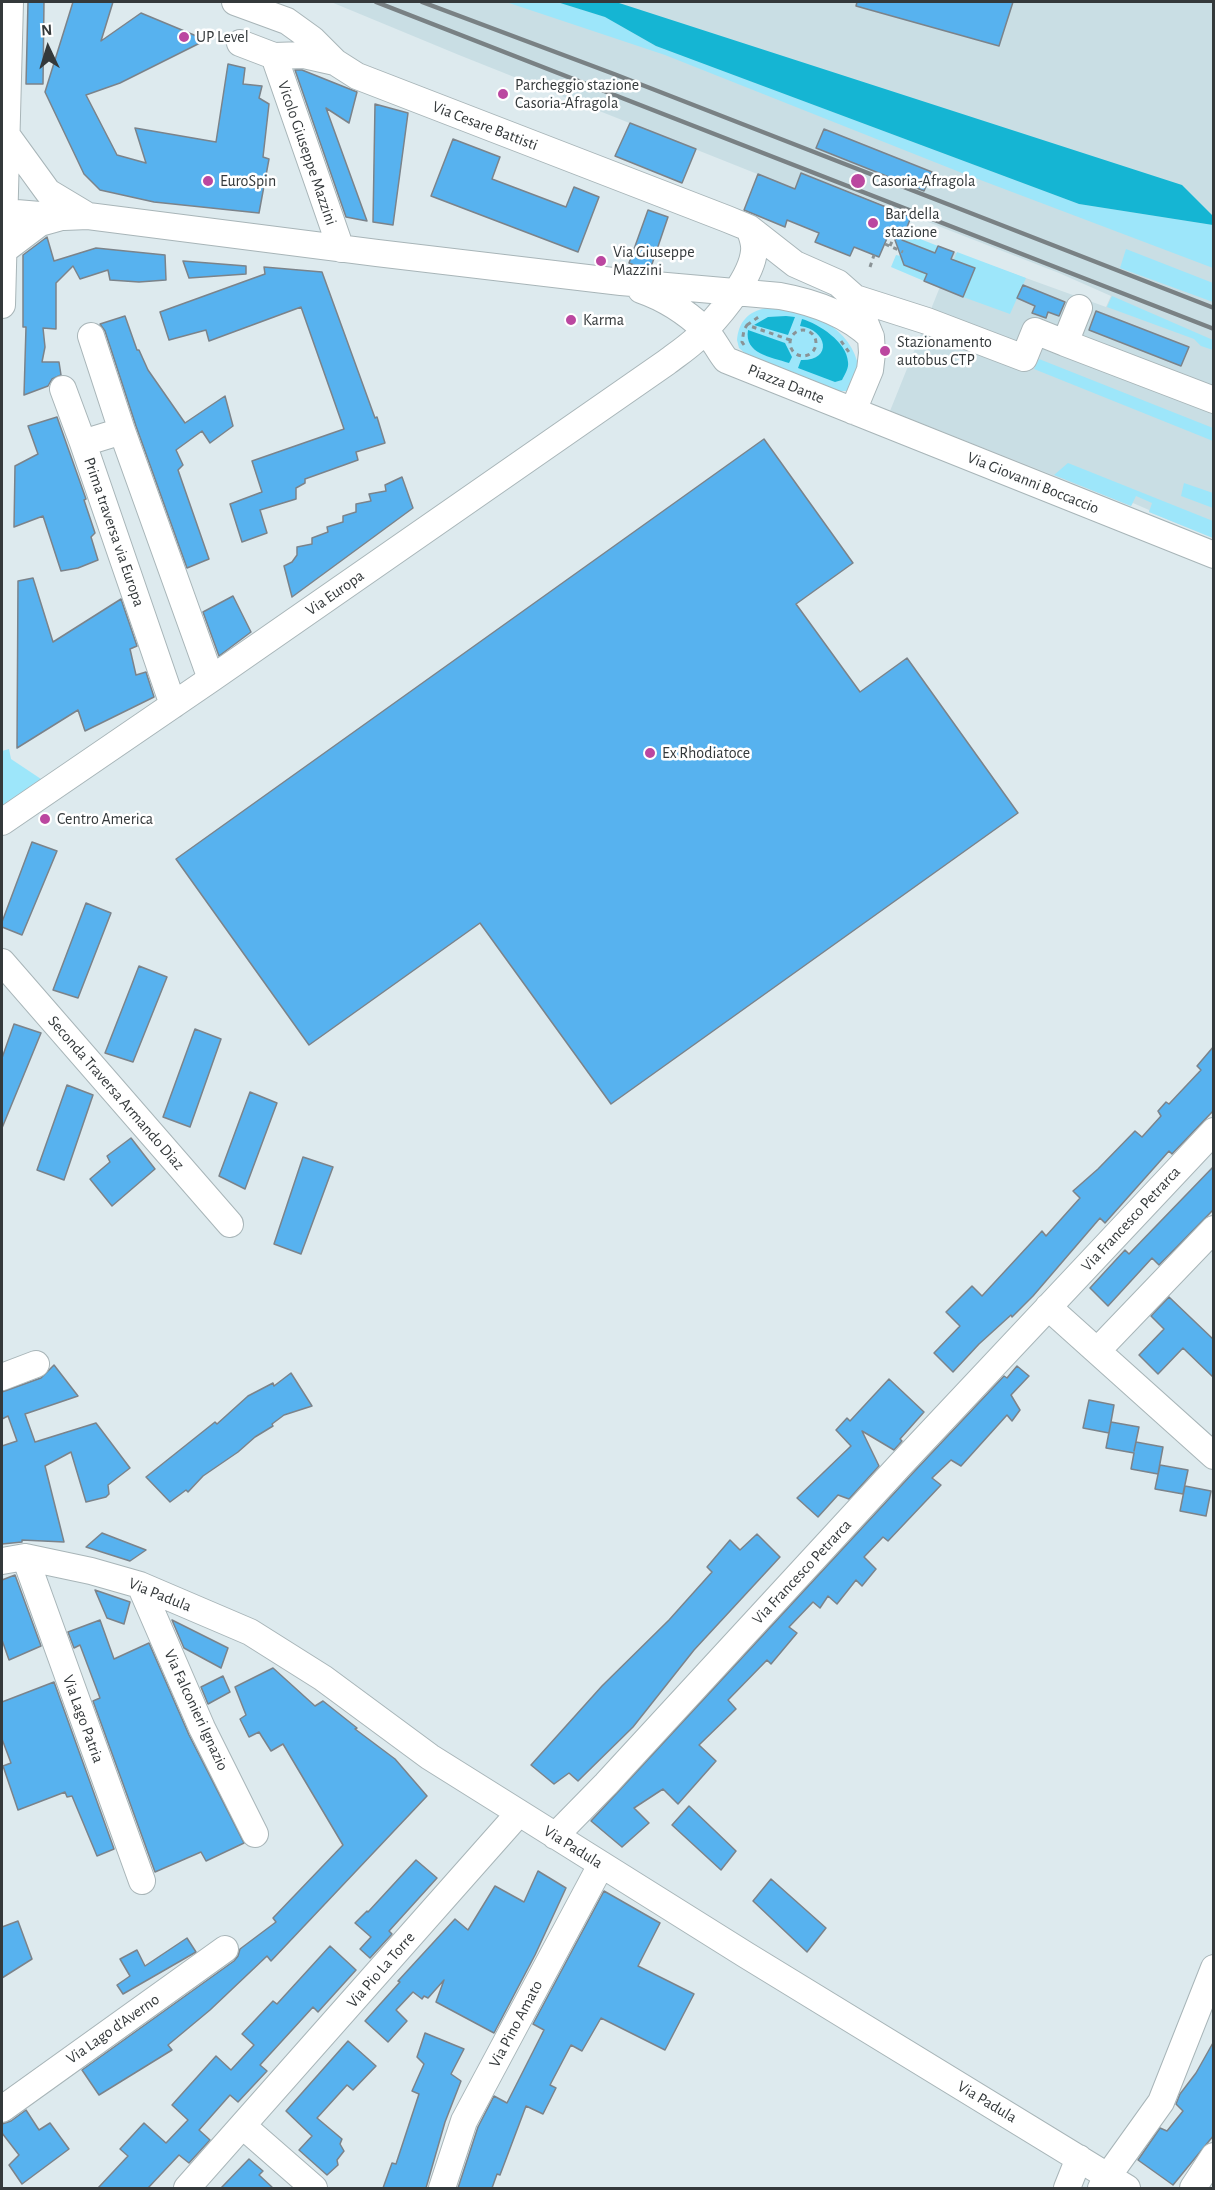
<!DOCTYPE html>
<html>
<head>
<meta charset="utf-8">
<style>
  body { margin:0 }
  #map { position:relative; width:1215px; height:2190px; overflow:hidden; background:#ddeaee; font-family:"Alegreya Sans",sans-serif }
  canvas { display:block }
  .frame { position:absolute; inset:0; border:3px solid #34393b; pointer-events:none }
  .north { position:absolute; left:18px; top:18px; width:60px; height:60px; -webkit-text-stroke:4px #fff; paint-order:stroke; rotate:356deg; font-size:16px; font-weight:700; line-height:24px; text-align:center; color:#34393b }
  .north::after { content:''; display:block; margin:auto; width:21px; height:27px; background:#34393b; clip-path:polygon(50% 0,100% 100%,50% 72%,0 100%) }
</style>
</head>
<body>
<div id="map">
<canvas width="1215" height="2190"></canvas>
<div class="frame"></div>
<div class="north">N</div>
</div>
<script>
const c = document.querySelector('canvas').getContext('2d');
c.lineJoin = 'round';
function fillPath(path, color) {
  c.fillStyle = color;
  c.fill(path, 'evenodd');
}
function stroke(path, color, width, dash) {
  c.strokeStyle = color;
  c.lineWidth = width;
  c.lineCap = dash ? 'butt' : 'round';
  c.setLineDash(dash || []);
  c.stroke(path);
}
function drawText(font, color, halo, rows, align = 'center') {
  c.font = font + ' "Alegreya Sans",sans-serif';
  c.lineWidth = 5;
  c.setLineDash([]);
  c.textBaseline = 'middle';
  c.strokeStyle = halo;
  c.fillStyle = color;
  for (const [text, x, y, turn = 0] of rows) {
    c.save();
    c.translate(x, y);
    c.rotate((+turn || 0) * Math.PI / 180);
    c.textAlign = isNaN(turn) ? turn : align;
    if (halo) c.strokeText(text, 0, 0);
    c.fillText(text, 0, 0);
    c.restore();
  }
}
fillPath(new Path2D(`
  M331 2H1213V538L1149 512V510L1133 503 1131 506 890 411 954 252 1106 307 1111 296 1059 273 802 173 795 189 459 55Z`), '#c9dee4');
fillPath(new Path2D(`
  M506 2H557L605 17 656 46 1079 204 1213 225V268L962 173 665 55Z
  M905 233 938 246 924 281 891 267 896 255 901 256 900 247Z
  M1126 249 1213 283V302L1120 268Z
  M957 252 1026 278 1010 314 963 297 967 287 942 288Z
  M1112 296 1213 340V350L1201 346 1194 339 1107 307Z
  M766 308C805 306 852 326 859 369L848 391H837L747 355 739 348 737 340C739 321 748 312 766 308Z
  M1039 359 1213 428V441L1034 369Z
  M1068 463 1213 521V538L1149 512 1152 503 1136 496 1131 506 1054 475Z
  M1184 483 1213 493V508L1181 496Z
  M9 749 11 759 47 783 2 816V751Z`), '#9de6fa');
fillPath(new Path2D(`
  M557 2H616L1182 185 1213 216V225L1079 204 656 46 605 17Z
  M786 316 795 317 788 335 754 325 768 317Z
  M802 319C819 324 847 342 848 362 849 368 845 374 842 380L835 382 798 368 801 360C833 361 828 330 800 326Z
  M748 330 785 343 792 357 789 363C771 357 744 354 748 330Z`), '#15b5d3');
const building = new Path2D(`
  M28 2H44L43 84H26Z
  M73 2H113L101 41 141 13 206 40 120 83 86 95 117 155 146 163 135 128 216 142 228 64 245 68 243 84 262 86 259 98 269 104 263 157 269 159 259 213 154 202 100 190 84 174 45 92Z
  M857 2H1013L999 46 856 6Z
  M295 70H302L357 92 349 123 326 108 367 221 346 217Z
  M375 104 408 113 393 225 373 222Z
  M630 123 696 149 682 183 615 156Z
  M824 129 932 172 924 191 816 148Z
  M453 139 500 157 492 179 566 207 574 187 599 197 578 252 431 196Z
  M801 173 911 217 902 240 935 253 938 246 954 252 951 259 975 268 963 297 924 281 927 274 904 265 891 229 879 257 854 247 850 256 815 242 819 233 787 220 785 227 744 210 758 174 795 189Z
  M648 210 668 217 650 270 643 269 629 263Z
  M47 237 54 261 96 248 165 255 166 280 139 282 110 280 108 270 80 279 73 266 56 283V329L43 328 45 347 42 362H59L61 375 52 379 48 386 24 395 26 327H23V255Z
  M183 261 246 266V274L189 278Z
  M264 267 322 272 375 418 377 417 385 443 356 452 358 460 305 479V483L296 488V499L260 510 267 533 242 542 230 504 262 492 252 461 344 429 301 307 209 341 206 330 169 340 160 312 265 274Z
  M1023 285 1065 302 1059 316 1048 312 1046 318 1032 313 1035 306 1017 298Z
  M1096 311 1189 347 1181 366 1089 330Z
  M125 316 137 350H139L148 370 185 423 225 396 233 426 210 443 202 431 176 450 183 465 178 470 209 559 187 568 136 426 105 331 100 324Z
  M57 417 86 499 84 500 95 533 91 537 98 560 78 568 61 571 43 516 14 527 15 466 38 454 28 426Z
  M764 439 853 563 796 604 860 692 907 658 1018 813 611 1104 480 923 309 1045 176 859Z
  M402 477 413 508 292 597 284 566 292 562 297 555V547L312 544V538L328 532 327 527 343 522V516L356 512V504L371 501 369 494 386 491 385 485Z
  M33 578 53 642 121 599 137 646 130 649 136 675 146 672 154 697 85 731 78 710 17 748 18 581Z
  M233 596 251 632 219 656 203 612Z
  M32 842 57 851 22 935 2 927V922Z
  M86 903 111 913 78 998 53 990Z
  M139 966 167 977 133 1062 105 1053Z
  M14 1024 41 1033 2 1128V1058Z
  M195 1029 221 1039 190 1127 163 1117Z
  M1214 1046V1110L1172 1154 1169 1151 1105 1223 1100 1218 1033 1296 1012 1317 1011 1315 979 1344 953 1372 934 1353 960 1326 946 1312 972 1286 982 1296 1042 1231 1046 1236 1080 1198 1073 1191 1098 1169 1135 1131 1142 1137 1161 1116 1158 1111 1166 1102 1169 1104 1201 1070 1197 1066Z
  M67 1085 93 1095 64 1180 37 1170Z
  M250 1092 277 1103 245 1189 219 1176Z
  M131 1138 155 1169 112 1206 90 1179 110 1162 107 1156Z
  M303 1157 333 1167 301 1254 274 1244Z
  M1214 1166V1209L1159 1265 1152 1258 1108 1306 1090 1288 1125 1250 1129 1254Z
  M1169 1297 1214 1340V1378L1183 1348 1158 1374 1139 1355 1164 1329 1151 1316Z
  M54 1365 78 1396 25 1414 35 1442 96 1423 130 1468 108 1485 109 1494 106 1497 86 1502 71 1452 45 1466 64 1542 22 1540V1542L2 1544V1446L17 1441 8 1416 2 1419V1392L41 1378Z
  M1017 1366 1029 1376 1011 1395 1020 1410 1012 1421 1007 1415 961 1466 951 1460 932 1478 941 1485 888 1541 883 1537 864 1557 876 1569 862 1586 856 1580 837 1604 828 1596 820 1608 813 1602 789 1627 797 1633 771 1664 767 1660 728 1700 736 1709 699 1745 716 1761 678 1804 663 1789 634 1808 649 1823 622 1847 591 1821 911 1475 1004 1376 1007 1378Z
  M291 1373 312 1406 284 1415 272 1424 273 1426 255 1437 238 1452 203 1476 188 1492 186 1490 170 1502 146 1477 215 1422 217 1424 248 1396 273 1383 274 1386Z
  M889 1379 924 1412 900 1439 902 1441 894 1450 862 1431 879 1466 849 1499 838 1495 818 1517 797 1498 851 1446 836 1430 847 1418 850 1421Z
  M1089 1400 1114 1405 1109 1433 1083 1428Z
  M1111 1422 1139 1427 1134 1451 1136 1442 1163 1447 1158 1474 1131 1469 1134 1453 1106 1448Z
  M1160 1465 1188 1470 1183 1494 1155 1489Z
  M1185 1486 1211 1491 1206 1516 1180 1511Z
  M102 1533 146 1550 130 1561 86 1547Z
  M757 1534 780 1557 694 1650 633 1727 578 1781 569 1773 554 1784 531 1765 602 1686 669 1620 712 1572 707 1567 730 1540 740 1550Z
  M15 1575 41 1646 9 1660 2 1640V1580Z
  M95 1590 130 1602 124 1624 107 1618Z
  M100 1620 114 1659 149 1643 189 1735 244 1843 206 1861 201 1852 155 1872 93 1701 100 1698 80 1645 74 1648 68 1632Z
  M172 1620 228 1648 221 1668 184 1648Z
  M273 1668 315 1706 323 1701 357 1728 355 1729 395 1759 427 1796 271 1961 267 1956 210 2010 168 2045 172 2050 99 2095 82 2070 234 1961 238 1956 240 1949 276 1922 273 1918 343 1845 283 1744 271 1751 259 1732 249 1737 240 1719 246 1715 235 1687Z
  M223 1676 230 1692 208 1704 201 1687Z
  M54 1682 114 1849 97 1856 72 1796 67 1797 65 1792 18 1810 3 1766 11 1763 2 1739V1702Z
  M689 1806 736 1851 721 1870 672 1825Z
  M416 1860 437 1878 389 1931 392 1934 370 1958 360 1949 371 1937 355 1923 367 1911 368 1912Z
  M538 1871 566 1888 535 1955 494 2033 436 2002 444 1980 428 1998 424 1996 422 1999 413 1992 396 2010 407 2021 388 2042 365 2021 400 1982 398 1981 455 1919 468 1930 495 1886 524 1902Z
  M771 1879 826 1928 807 1952 753 1901Z
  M604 1891 660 1923 638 1966 694 1994 665 2050 601 2018 582 2051 571 2045 550 2085 556 2088 543 2114 526 2106 500 2175 497 2174 492 2188H458L478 2127 494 2096 507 2103 544 2030 533 2024Z
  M18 1921 32 1959 2 1978V1927Z
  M187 1938 196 1952 123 1994 117 1985 130 1976 120 1959 137 1950 145 1966Z
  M330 1946 356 1970 318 2012 313 2007 260 2065 267 2071 238 2102 230 2095 199 2130 210 2140 189 2163 179 2155 148 2188H98L128 2156 120 2149 144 2123 166 2143 188 2120 172 2105 216 2056 231 2070 254 2045 242 2034 273 2001 277 2004Z
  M425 2033 464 2049 451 2074 461 2081 445 2122 426 2188H383L392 2163 396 2164 419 2094 412 2091 424 2064 417 2057Z
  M348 2041 376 2066 353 2090 347 2085 317 2118 342 2139 340 2144 344 2151 337 2160 338 2165 327 2175 299 2150 312 2136 286 2111Z
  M1214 2041V2135L1173 2185 1138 2160 1160 2128 1167 2131 1183 2111 1176 2104 1180 2094 1196 2073Z
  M26 2110 39 2130 50 2123 69 2149 22 2184 9 2165 19 2155 2 2133V2124L11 2121Z
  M249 2159 263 2171 259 2175 273 2188H221Z`);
fillPath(building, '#57b2ef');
stroke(building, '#7b838a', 1.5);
const minor = new Path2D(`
  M235 2 287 21 312 39 335 62 357 76 727 219 749 228 795 264 838 283 855 298 871 337 872 353 870 370 853 411
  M240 43 274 56 304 55 335 62
  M274 56 341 249
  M6 134 48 192 88 216
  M4 212 64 217 88 216 377 253 621 282 780 296C813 302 846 313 871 337
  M3 251 40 223 58 218
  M641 290C664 298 686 312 704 329 713 338 718 350 726 360L1214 555
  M855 298 927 321 1024 358 1035 331 1065 343 1079 308
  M2 305 10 2
  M91 336 122 431 211 679
  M1065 343 1214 400
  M63 389 83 443
  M122 431 83 443 173 705
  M2 822 211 679 667 362C680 352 696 342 706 329 723 311 752 276 754 251 755 243 752 236 749 228
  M2 962 230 1224
  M1048 1307 1214 1456
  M1097 1351 1214 1229
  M2 1377 36 1364
  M25 1557 142 1881
  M2 1561 25 1557 91 1571 140 1585 250 1632 323 1678 430 1757 746 1955 1127 2188
  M140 1585 202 1728 255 1834
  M555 1836 606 1784 900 1465 1214 1131
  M2 2109 225 1949
  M243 2126 314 2188
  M187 2188 519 1813
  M442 2188 464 2121 601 1865
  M1067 2188 1079 2158
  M1101 2188 1108 2176 1161 2102 1214 1968
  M1193 2188 1214 2156`);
stroke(minor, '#a8b5b8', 28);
stroke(new Path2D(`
  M885 244 903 252
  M890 246 897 230
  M870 267 874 255
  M747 325 760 316
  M790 343a13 13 0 1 1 26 0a13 13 0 1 1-26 0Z
  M841 341 851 355
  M744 345 742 342 744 330 747 325 790 340`), '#8a9396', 3, [4.5, 4.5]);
stroke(minor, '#fff', 26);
stroke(new Path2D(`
  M376 2 1214 329
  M422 2 614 74 1214 308`), '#798184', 4.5);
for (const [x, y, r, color] of [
  [184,37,6,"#bb47a0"],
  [503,94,6,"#bb47a0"],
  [208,181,6,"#bb47a0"],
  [858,181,8,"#bb47a0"],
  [873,223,6,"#bb47a0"],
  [601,261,6,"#bb47a0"],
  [571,320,6,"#bb47a0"],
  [885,351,6,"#bb47a0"],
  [650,753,6,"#bb47a0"],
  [45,819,6,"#bb47a0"]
]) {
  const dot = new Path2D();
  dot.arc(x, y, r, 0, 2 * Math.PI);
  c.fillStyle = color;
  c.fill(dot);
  stroke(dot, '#fff', 2);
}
drawText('16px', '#34393b', '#fff', [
  ["UP Level",196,37],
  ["Parcheggio stazione",515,85],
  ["Casoria-Afragola",515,103],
  ["EuroSpin",220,181],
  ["Casoria-Afragola",872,181],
  ["Bar della",885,214],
  ["stazione",885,232],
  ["Via Giuseppe",613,252],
  ["Mazzini",613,270],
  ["Karma",583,320],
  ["Stazionamento",897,342],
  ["autobus CTP",897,360],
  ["Ex Rhodiatoce",662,753],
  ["Centro America",57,819]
], 'left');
drawText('16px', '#34393b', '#fff', [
  ["Via Cesare Battisti",485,126,21],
  ["Vicolo Giuseppe Mazzini",307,153,71],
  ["Piazza Dante",786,384,22],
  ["Via Giovanni Boccaccio",1033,483,22],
  ["Prima traversa via Europa",114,532,71],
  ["Via Europa",335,593,-35],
  ["Seconda Traversa Armando Diaz",116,1093,49],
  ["Via Francesco Petrarca",1131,1219,-47],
  ["Via Francesco Petrarca",802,1572,-47],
  ["Via Padula",160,1595,22],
  ["Via Falconieri Ignazio",196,1710,65],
  ["Via Lago Patria",83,1719,70],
  ["Via Padula",573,1847,32],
  ["Via Pio La Torre",381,1970,-49],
  ["Via Pino Amato",516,2024,-62],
  ["Via Lago d'Averno",113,2029,-35],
  ["Via Padula",987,2102,31]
]);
</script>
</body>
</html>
